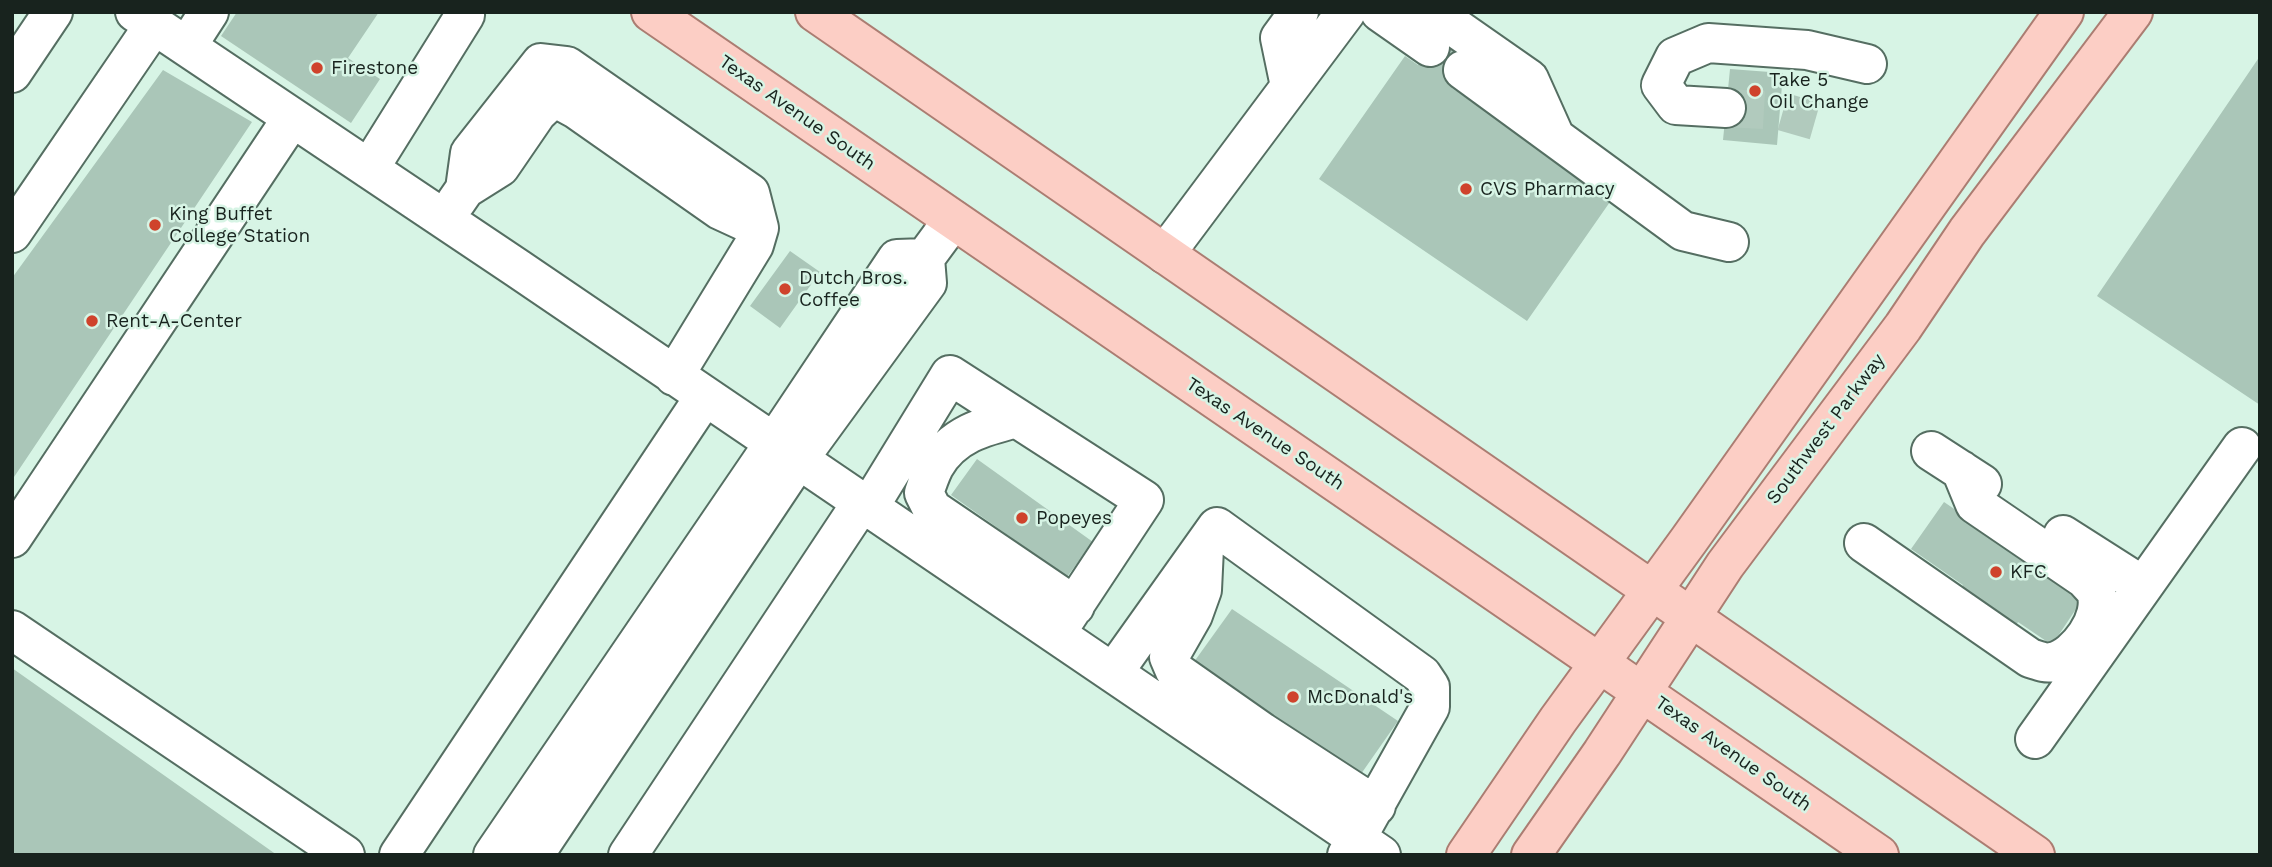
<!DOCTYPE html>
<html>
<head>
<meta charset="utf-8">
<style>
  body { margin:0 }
  #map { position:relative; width:2272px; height:867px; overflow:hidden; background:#d7f4e5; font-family:"Work Sans",sans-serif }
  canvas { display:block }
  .frame { position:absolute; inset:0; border:14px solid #18231e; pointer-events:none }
</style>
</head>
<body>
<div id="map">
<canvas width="2272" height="867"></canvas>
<div class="frame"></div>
</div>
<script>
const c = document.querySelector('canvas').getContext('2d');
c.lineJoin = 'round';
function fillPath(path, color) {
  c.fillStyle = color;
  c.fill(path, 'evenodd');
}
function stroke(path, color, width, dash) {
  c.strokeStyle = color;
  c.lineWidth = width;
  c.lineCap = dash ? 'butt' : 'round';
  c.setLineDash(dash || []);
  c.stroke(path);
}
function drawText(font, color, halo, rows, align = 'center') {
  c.font = font + ' "Work Sans",sans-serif';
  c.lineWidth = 5;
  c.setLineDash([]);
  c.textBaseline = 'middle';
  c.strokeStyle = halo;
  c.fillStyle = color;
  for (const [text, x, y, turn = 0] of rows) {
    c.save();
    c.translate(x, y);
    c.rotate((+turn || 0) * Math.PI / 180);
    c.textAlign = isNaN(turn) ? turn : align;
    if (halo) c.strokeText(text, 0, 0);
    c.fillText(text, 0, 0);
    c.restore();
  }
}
fillPath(new Path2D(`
  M237 12H379L348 58 380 79 351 123 221 36Z
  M1443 28 1477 50 1452 88 1612 199 1527 321 1319 179 1405 56 1418 65Z
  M2260 56V405L2097 296Z
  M1730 69 1783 73 1777 145 1723 140Z
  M163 70 252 122 12 480V278Z
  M790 251 820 272 780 328 750 306Z
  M977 459 1093 542 1067 577 951 495Z
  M1944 502 2084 597 2052 645 2018 622 2014 629 1959 592 1963 585 1911 549Z
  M1232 609 1398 721 1354 784 1186 673Z
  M12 668 277 855H12Z`), '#aac6b8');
stroke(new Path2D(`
  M1726 108 1780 111 1815 121`), '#b1cabd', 38, [38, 19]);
const minor = new Path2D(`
  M135 12 517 268 1381 855
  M1380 12 1430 47
  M1433 12 1529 79 1555 137
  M187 46 209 12
  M1463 70 1683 231 1729 242
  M12 73 53 12
  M1290 86 1280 38 1299 12
  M1726 108 1676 105 1661 85 1675 57 1708 43 1807 50 1867 64
  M369 169 465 15 464 12
  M465 189 470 153 541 63 567 66 750 193 759 228 754 245 674 376
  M456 202 465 189 500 167 537 113 554 97 576 109 720 210 759 228
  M12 233 154 25
  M1165 254 1346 12
  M1017 418C985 426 952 434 934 467 930 475 927 484 924 493L932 509 1075 606
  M1931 451 1982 484
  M869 507 950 375 1144 500 1056 633
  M2063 535 2143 586
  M12 538 292 118
  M1864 543 2030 658C2037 660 2046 664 2052 662 2077 657 2105 617 2096 592 2094 588 2088 583 2085 579L1975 504 1961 470
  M1204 548 1202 590 1193 615 1169 657 1175 671 1262 732 1376 806
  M12 630 345 855
  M1113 673 1217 527 1422 675 1430 687V707L1347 855
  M2035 739 2242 447
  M399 855 705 396
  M493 855 774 443 897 259 925 258
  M534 855 798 460 927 283 925 258 953 220
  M628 855 862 502`);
const major = new Path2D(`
  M651 12 1879 855
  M815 12 2035 855
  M1466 855 1558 720 1689 540 2064 12
  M1531 855 1602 753 1725 565 1903 327 1967 232 2133 12`);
stroke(minor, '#556e62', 42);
stroke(major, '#ab7d72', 42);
stroke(minor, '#fff', 38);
stroke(major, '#fccec5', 38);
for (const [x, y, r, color] of [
  [317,68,7,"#cf432c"],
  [1755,91,7,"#cf432c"],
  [1466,189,7,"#cf432c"],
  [155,225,7,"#cf432c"],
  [785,289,7,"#cf432c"],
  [92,321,7,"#cf432c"],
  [1022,518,7,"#cf432c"],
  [1996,572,7,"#cf432c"],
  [1293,697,7,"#cf432c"]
]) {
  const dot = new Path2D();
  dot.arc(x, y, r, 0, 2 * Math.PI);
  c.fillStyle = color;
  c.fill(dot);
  stroke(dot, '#d7f4e5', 2.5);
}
drawText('19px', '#18231e', '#d7f4e5', [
  ["Firestone",331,68],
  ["Take 5",1769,80],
  ["Oil Change",1769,102],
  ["CVS Pharmacy",1480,189],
  ["King Buffet",169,214],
  ["College Station",169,236],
  ["Dutch Bros.",799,278],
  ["Coffee",799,300],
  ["Rent-A-Center",106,321],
  ["Popeyes",1036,518],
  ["KFC",2010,572],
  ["McDonald's",1307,697]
], 'left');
drawText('19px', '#18231e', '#d7f4e5', [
  ["Texas Avenue South",797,113,35],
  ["Southwest Parkway",1826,429,-53],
  ["Texas Avenue South",1265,434,34],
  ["Texas Avenue South",1733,754,35]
]);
</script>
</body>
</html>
